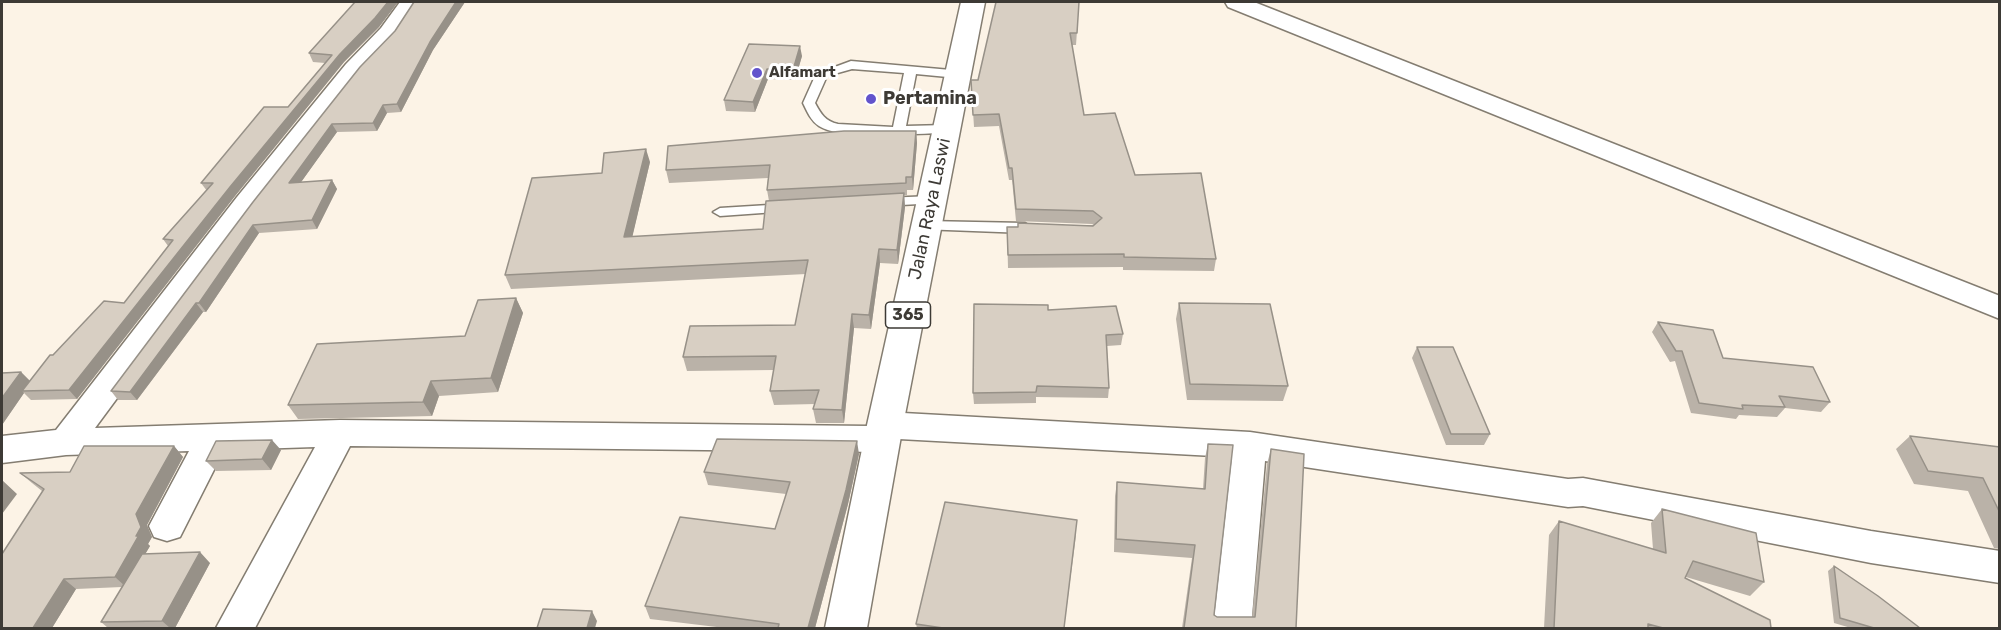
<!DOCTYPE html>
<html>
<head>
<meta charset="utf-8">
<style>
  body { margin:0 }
  #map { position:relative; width:2001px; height:630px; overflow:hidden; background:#fcf3e6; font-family:Rubik,sans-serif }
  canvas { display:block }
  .frame { position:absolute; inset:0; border:3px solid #3d3a35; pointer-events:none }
</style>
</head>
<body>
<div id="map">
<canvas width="2001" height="630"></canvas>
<div class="frame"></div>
</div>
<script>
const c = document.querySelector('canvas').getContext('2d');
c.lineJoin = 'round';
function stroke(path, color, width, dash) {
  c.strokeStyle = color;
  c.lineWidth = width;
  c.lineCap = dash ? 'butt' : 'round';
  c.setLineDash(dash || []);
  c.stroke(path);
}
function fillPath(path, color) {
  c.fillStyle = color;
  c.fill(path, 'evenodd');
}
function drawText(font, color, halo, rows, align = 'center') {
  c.font = font + ' Rubik,sans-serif';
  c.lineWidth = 6;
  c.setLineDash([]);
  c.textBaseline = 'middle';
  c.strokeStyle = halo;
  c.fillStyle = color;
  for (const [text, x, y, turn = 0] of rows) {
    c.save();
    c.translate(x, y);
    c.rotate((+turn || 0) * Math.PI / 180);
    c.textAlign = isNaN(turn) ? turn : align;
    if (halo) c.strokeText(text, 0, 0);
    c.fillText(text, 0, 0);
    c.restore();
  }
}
const lane = new Path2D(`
  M851 61 962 71V77L958 78 916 74 906 126 946 125 952 129 946 133C917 133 842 141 819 126 811 121 807 111 803 103L816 74ZM852 69 904 73 893 127 838 124C825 121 821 114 815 103L827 76Z
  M932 196 939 200 937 203 884 206 877 202 884 198Z
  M785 204 792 208 790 211 720 216 713 212 720 208Z
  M926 221 1025 223 1032 228 1025 233 921 229 919 226 921 223Z`);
const street = new Path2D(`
  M400 2H422L397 38 362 74 257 209 95 428 340 420 869 426 873 416 885 412 1250 432 1568 479 1583 478 1871 531 2000 551V583L1871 563 1583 506 1568 507 1265 461 1251 628H1213L1232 457 899 439 894 448 882 452 350 446 255 628H216L315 447 224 450 180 537 167 541 154 537 149 526 189 451 66 455 2 463V436L56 430 237 197 346 64 381 28Z
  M1225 2H1254L2000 296V319L1228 7Z`);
const primary = new Path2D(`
  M961 2H985L903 425 867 628H825L867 425Z`);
stroke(lane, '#847d71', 3);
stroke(street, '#847d71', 3);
stroke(primary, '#847d71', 3);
fillPath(lane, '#fff');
fillPath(street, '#fff');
fillPath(primary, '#fff');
fillPath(new Path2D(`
  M355 2H398L379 27 344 62 235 196 77 399 31 400 24 393 2 425V373L21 372 30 381 53 355 124 303 168 246 163 239 207 191 201 183 288 107 325 63 313 62 309 53Z
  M414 2H465L433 50 401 112 387 113 377 131 337 132 301 182 332 180 337 189 317 229 259 233 206 312H203L137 400H118L111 391 395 31Z
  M1079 2 1076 45H1072L1084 115 1135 175 1216 259 1214 271 1123 270V267L1008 268 1007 227 1094 225 1092 224 1016 221 1012 180H1009L999 126 974 127 971 80H978Z
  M749 44 802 56 795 80 768 79 755 112 726 111 724 100Z
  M916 131 917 143 913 190H907V195H904L905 207 898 264 880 263 871 329 854 328 844 423H816L813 409 815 404 774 405 770 391 774 370 687 371 683 357 795 325 806 274 511 289 505 275 602 173 650 162 632 237 763 229 769 201 767 190 768 178 669 183 666 170Z
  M516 298 523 313 498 392 439 396 432 416 298 419 288 405 465 336Z
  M1179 303 1288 386 1283 401 1187 400 1176 319Z
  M1048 310 1123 334 1121 345 1107 346 1109 388 1108 398 1036 397V403L974 404 973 393Z
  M1658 322 1723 358 1830 402 1821 412 1785 408 1777 417 1739 415 1736 419 1691 413 1675 361 1670 362 1652 332Z
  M1417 347 1490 434 1484 445H1446L1412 358Z
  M1910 436 2000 447V549L1994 548 1968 491 1914 484 1896 449Z
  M1208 444 1214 615 1217 617H1252L1267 464 1271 449 1296 628H1182L1192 558 1114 552 1115 496 1117 482 1203 489 1205 458Z
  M174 446 183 457 147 525 152 537 148 544 150 546 145 554 210 563 175 628H108L101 622 122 587 76 589 52 628 42 491 32 483 20 473 70 472Z
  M281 450 271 470 216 471 206 461Z
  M859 454 848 504 815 628H725L650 619 645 606 775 529 786 494 708 485 704 472Z
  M1662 509 1764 582 1750 596 1686 577 1685 578 1771 628H1544L1549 535 1559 521 1653 549 1651 523Z
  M1076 535 1064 628H917L916 624Z
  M1834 566 1920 628H1851L1834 623 1828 571Z`), '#bab2a8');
fillPath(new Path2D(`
  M388 2H398L379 27 344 62 235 196 77 399 69 390 230 187 340 54Z
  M456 2H465L433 50 401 112 397 104 430 42Z
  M800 46 802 56 795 80 793 70Z
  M767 69 768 79 755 112 753 102Z
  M383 105 387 113 377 131 373 123Z
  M332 124 337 132 294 192 289 183Z
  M916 131 917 143 913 190 912 177Z
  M646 149 650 162 629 251 624 237Z
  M332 180 337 189 317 229 312 220Z
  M904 193 905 207 898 264 897 250Z
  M253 225 259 233 206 312 199 303Z
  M879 249 880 263 871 329 869 315Z
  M516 298 523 313 498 392 491 378Z
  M196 303 203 312 137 400 130 392Z
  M852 314 854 328 844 423 842 410Z
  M21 372 32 383 22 391 24 393 2 425V398Z
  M431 381 439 396 432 416 423 402Z
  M272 440 281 450 271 470 262 459Z
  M857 441 859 454 848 504 815 628H808Z
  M174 446 183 457 147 525 152 537 148 544 150 546 126 587 115 577 136 536V514Z
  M2 480 17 494 2 514Z
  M200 552 210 563 175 628H170L162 621Z
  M64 579 76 589 52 628H33Z
  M592 611 597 621 595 628H587Z`), '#979188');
const building = new Path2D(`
  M355 2H388L375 18 340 54 230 187 69 390 22 391 50 355H53L104 301 124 303 173 240 163 239 213 183H201L264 107H288L332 55 309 53Z
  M414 2H456L430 42 397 104 383 105 373 123 332 124 289 183 332 180 312 220 253 225 199 303H196L130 392 111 391 253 202 360 67 395 31Z
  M996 2H1079L1077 33H1070L1084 115 1115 113 1135 175 1201 173 1216 259 1124 257V254L1008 255 1007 227H1018V223L1093 226 1102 218 1093 211 1016 209 1012 168H1009L999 114 973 115 971 80H978Z
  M749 44 800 46 793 70 767 69 753 102 724 100Z
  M844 131H916L912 177H906V183L767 190 770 165 666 170 668 146Z
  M646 149 624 237 763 229 766 201 904 193 897 250 879 249 869 315 852 314 842 410 813 409 819 390 770 391 776 356 683 357 690 326 795 325 808 260 505 275 532 178 602 173 604 153Z
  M516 298 491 378 431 381 423 402 288 405 317 344 465 336 478 300Z
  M1179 303 1270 304 1288 386 1190 384Z
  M974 304 1048 305V310L1116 306 1123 334 1106 335 1109 388 1037 386 1036 392 973 393Z
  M1658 322 1713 330 1723 358 1813 367 1830 402 1779 396 1785 407 1742 405 1743 409 1699 403 1682 351H1676Z
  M1417 347H1453L1490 434H1451Z
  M21 372 2 398V373Z
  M1910 436 2000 447V513L1983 478 1928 471Z
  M717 439 857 441 846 490 808 628H778L779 624 645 606 680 517 775 529 790 482 704 472Z
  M272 440 262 459 206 461 216 441Z
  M1208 444 1233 445 1214 615 1217 617H1255L1271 449 1304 454 1296 628H1184L1195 545 1116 539 1117 482 1205 489Z
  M84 446H174L136 514 141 527 136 536 139 535 115 577 64 579 33 628H2V554L44 489 20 473 70 472Z
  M945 502 1077 520 1064 628H943L916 624Z
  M1662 509 1756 533 1764 582 1693 561 1685 578 1770 620 1771 628H1663L1648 624V628H1554L1559 521 1666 553Z
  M200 552 162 621 101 622 142 554Z
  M1834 566 1878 596 1920 628H1874L1840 618Z
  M543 609 592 611 587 628H537Z`);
fillPath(building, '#d8cfc3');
stroke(building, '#979188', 1.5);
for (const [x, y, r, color] of [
  [757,73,6,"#6253cc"],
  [871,99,6,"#6253cc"]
]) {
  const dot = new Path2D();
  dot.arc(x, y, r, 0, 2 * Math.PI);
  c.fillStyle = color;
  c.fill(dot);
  stroke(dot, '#fff', 2);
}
drawText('bold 15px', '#3d3a35', '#fff', [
  ["Alfamart",769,73]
], 'left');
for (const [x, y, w] of [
  [908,315,45]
]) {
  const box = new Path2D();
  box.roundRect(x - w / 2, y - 13, w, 26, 4.5);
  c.fillStyle = '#fff';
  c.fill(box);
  stroke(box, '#3d3a35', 1.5);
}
drawText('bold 16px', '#3d3a35', null, [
  ["365",908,315]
]);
drawText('bold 18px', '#3d3a35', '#fff', [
  ["Pertamina",883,99]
], 'left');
drawText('18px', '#3d3a35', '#fff', [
  ["Jalan Raya Laswi",930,209,-78]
]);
</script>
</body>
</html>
